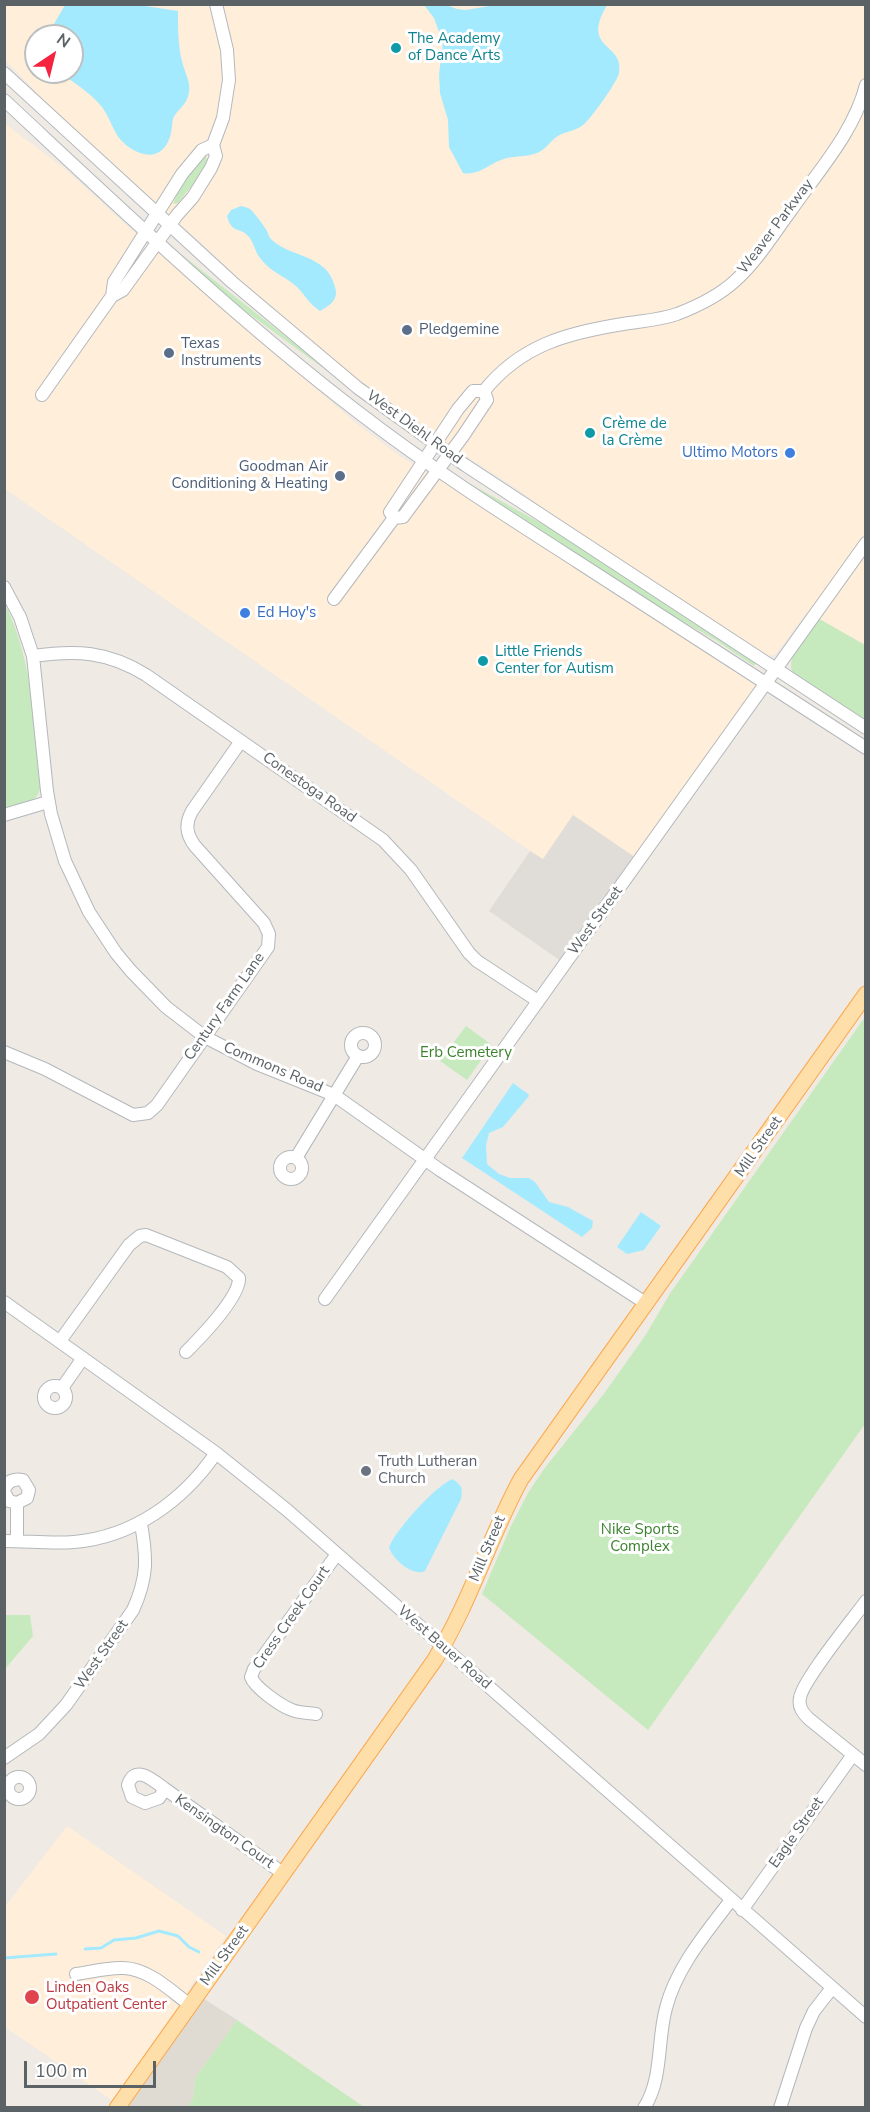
<!DOCTYPE html>
<html>
<head>
<meta charset="utf-8">
<style>
  body { margin:0 }
  #map { position:relative; width:870px; height:2112px; overflow:hidden; background:#efeae3; font-family:"Nunito Sans",sans-serif }
  canvas { display:block }
  .frame { position:absolute; inset:0; border:6px solid #5b6265; pointer-events:none }
  .north { position:absolute; left:24px; top:24px; width:60px; height:60px; box-sizing:border-box; background:#fff; border:2px solid #bdc0c1; border-radius:50%; rotate:35deg; font-size:16px; font-weight:700; line-height:24px; text-align:center; color:#5b6265 }
  .north::after { content:''; display:block; margin:auto; width:21px; height:27px; background:#f5233e; clip-path:polygon(50% 0,100% 100%,50% 72%,0 100%) }
  .scale { position:absolute; left:24px; top:2061px; width:132px; height:27px; box-sizing:border-box; border:3px solid #5b6265; border-top:0; padding-left:8px; font-size:18px; line-height:21px; white-space:nowrap; color:#5b6265; -webkit-text-stroke:4px #fff; paint-order:stroke }
</style>
</head>
<body>
<div id="map">
<canvas width="870" height="2112"></canvas>
<div class="frame"></div>
<div class="north">N</div>
<div class="scale">100 m</div>
</div>
<script>
const c = document.querySelector('canvas').getContext('2d');
c.lineJoin = 'round';
function fillPath(path, color) {
  c.fillStyle = color;
  c.fill(path, 'evenodd');
}
function stroke(path, color, width, dash) {
  c.strokeStyle = color;
  c.lineWidth = width;
  c.lineCap = dash ? 'butt' : 'round';
  c.setLineDash(dash || []);
  c.stroke(path);
}
function drawText(font, color, halo, rows, align = 'center') {
  c.font = font + ' "Nunito Sans",sans-serif';
  c.lineWidth = 6;
  c.setLineDash([]);
  c.textBaseline = 'middle';
  c.strokeStyle = halo;
  c.fillStyle = color;
  for (const [text, x, y, turn = 0] of rows) {
    c.save();
    c.translate(x, y);
    c.rotate((+turn || 0) * Math.PI / 180);
    c.textAlign = isNaN(turn) ? turn : align;
    if (halo) c.strokeText(text, 0, 0);
    c.fillText(text, 0, 0);
    c.restore();
  }
}
fillPath(new Path2D(`
  M4 5H865V645L807 612 776 654 767 657 578 534 516 488 418 426 359 382 286 323 198 240 76 133 5 60ZM36 36H72V72H36Z
  M4 123 65 169 126 225 356 423 401 457 455 489 763 689 639 860 542 859 5 489Z
  M67 1826 226 1936 189 1988 198 1995 119 2105 5 2027 4 1908Z`), '#ffeed9');
fillPath(new Path2D(`
  M573 815 639 860 565 964 489 911 530 851 543 859Z`), '#e0dcd8');
fillPath(new Path2D(`
  M198 1995 237 2020 195 2078 193 2098 188 2107 117 2108Z`), '#dfdad2');
fillPath(new Path2D(`
  M206 155 207 161 198 178 178 203 173 204 182 182Z
  M182 255 331 372 330 373 222 294 181 256Z
  M456 476 573 541 756 663 754 666 717 641 641 597Z
  M4 603C34 659 33 727 40 788 38 805 18 804 5 807Z
  M816 617 865 645V722L793 675C785 655 806 633 816 617Z
  M865 1017V1424L648 1730 482 1594 511 1526 528 1493 544 1469 603 1395 645 1336 671 1292Z
  M466 1026 492 1045 467 1080 440 1061Z
  M5 1615H30L33 1636 5 1669Z
  M237 2020 364 2107H188L193 2098 195 2078Z`), '#c7e9be');
fillPath(new Path2D(`
  M139 5 178 11C178 28 178 45 182 61 184 71 191 82 189 92 187 106 177 109 173 119 172 123 172 129 171 133 165 159 145 160 126 145 114 136 111 119 102 107 91 93 73 82 59 72H72V36H47L65 5Z
  M495 5H607C580 51 625 42 619 73 618 81 590 120 583 125 576 131 566 131 558 136 550 141 546 150 537 153 525 158 512 155 501 160 488 165 477 176 463 173L449 147 448 120 440 93 439 74 443 43 434 18 424 5H446L457 9 466 10Z
  M241 206C244 207 247 207 250 209 253 211 265 227 267 231 269 235 268 235 271 239 289 258 327 253 335 287 339 300 330 305 320 311 307 302 306 296 297 287 285 276 270 272 260 258 255 252 254 243 249 237 240 226 232 235 227 216L231 210Z
  M513 1083 528 1094 529 1096 503 1127 489 1133 486 1145 487 1164 499 1174 510 1178H529L535 1182 549 1202 568 1207 593 1221 592 1228 582 1237 462 1158Z
  M641 1212 661 1226 644 1250 627 1254 617 1247Z
  M453 1479C462 1486 463 1488 461 1499L425 1571C413 1577 392 1559 389 1547L391 1543C400 1526 436 1485 453 1479Z`), '#a4eaff');
stroke(new Path2D(`
  M85 1949 101 1948 114 1940 136 1938 159 1931 178 1936 189 1947 199 1952
  M4 1958 56 1954`), '#a4eaff', 3);
const minor = new Path2D(`
  M4 73 232 282 358 388 465 465 866 728
  M4 100C119 207 234 317 358 412 429 467 503 514 578 562 674 624 770 686 866 748
  M112 296 123 290 177 215 193 197 211 168 216 156 213 145 223 118 229 80 227 50 216 4
  M484 391C521 345 567 333 623 324 641 321 660 320 677 314 698 306 719 296 736 280 758 260 774 233 792 209 819 170 854 132 866 85
  M42 395 112 296 114 282 182 174 202 150 213 145
  M394 518 390 512 458 409 473 391H484
  M4 587 20 617 33 656 47 791 51 814 65 861 89 912 116 953 131 971 166 1007 205 1037 257 1064 334 1095 440 1170 647 1304
  M334 599 394 518 403 517 463 436 487 400 484 391
  M33 656C76 650 107 651 146 675L383 840 411 870 469 953 477 961 538 1001
  M4 815 48 802
  M351 1045a12 12 0 1 1 24 0a12 12 0 1 1-24 0Z
  M4 1052 45 1069 133 1115 148 1113 157 1105 268 947 269 934 264 923 195 846C186 834 185 824 192 811L241 741
  M280 1168a11 11 0 1 1 22 0a11 11 0 1 1-22 0Z
  M296 1158 358 1056
  M325 1299 866 543
  M4 1302 216 1453 287 1510 866 2017
  M60 1341 129 1245 140 1236 146 1235 227 1267 239 1278C240 1297 200 1338 186 1352
  M44 1397a11 11 0 1 1 22 0a11 11 0 1 1-22 0Z
  M62 1388 83 1358
  M4 1490C7 1481 14 1478 23 1480L29 1490 27 1498 17 1503 9 1501 4 1492
  M4 1541C28 1541 52 1544 74 1542 133 1537 183 1501 216 1453
  M17 1541V1503
  M866 1601C853 1619 802 1681 800 1698 798 1707 803 1713 809 1719L866 1765
  M316 1714C309 1713 300 1713 292 1710 281 1706 255 1688 251 1677L254 1669 337 1554
  M4 1758 39 1734 66 1705 133 1610C148 1577 147 1558 141 1524
  M8 1788a11 11 0 1 1 22 0a11 11 0 1 1-22 0Z
  M165 1789 159 1798 145 1803 132 1797 128 1785C135 1763 154 1781 165 1789L284 1874
  M742 1910 852 1756
  M76 1974C91 1972 108 1967 124 1968 149 1969 171 1991 190 2005
  M644 2108C663 2079 657 2040 666 2008 676 1968 706 1933 731 1900
  M780 2108 806 2028 814 2011 832 1988`);
const major = new Path2D(`
  M117 2108 434 1661C470 1603 489 1538 521 1479L866 994`);
stroke(minor, '#b4b8bc', 14);
stroke(major, '#fba850', 17);
stroke(minor, '#fff', 12);
stroke(major, '#ffdfa9', 15);
for (const [x, y, r, color] of [
  [396,48,6,"#0f9aa8"],
  [407,330,6,"#5c6f8a"],
  [169,353,6,"#5c6f8a"],
  [590,433,6,"#0f9aa8"],
  [790,453,6,"#3f7fe0"],
  [340,476,6,"#5c6f8a"],
  [245,613,6,"#3f7fe0"],
  [483,661,6,"#0f9aa8"],
  [366,1471,6,"#6b7280"],
  [32,1997,8,"#e0444e"]
]) {
  const dot = new Path2D();
  dot.arc(x, y, r, 0, 2 * Math.PI);
  c.fillStyle = color;
  c.fill(dot);
  stroke(dot, '#fff', 2);
}
drawText('15px', '#0d838f', '#fff', [
  ["The Academy",408,39],
  ["of Dance Arts",408,56],
  ["Crème de",602,424],
  ["la Crème",602,441],
  ["Little Friends",495,652],
  ["Center for Autism",495,669]
], 'left');
drawText('15px', '#5b6265', '#fff', [
  ["Weaver Parkway",776,227,-53],
  ["West Diehl Road",414,428,36],
  ["Conestoga Road",309,788,35],
  ["West Street",596,921,-54],
  ["Century Farm Lane",225,1007,-55],
  ["Commons Road",273,1068,23],
  ["Mill Street",759,1147,-55],
  ["Mill Street",488,1549,-67],
  ["Cress Creek Court",292,1618,-55],
  ["West Bauer Road",444,1648,41],
  ["West Street",102,1655,-55],
  ["Kensington Court",224,1832,35],
  ["Eagle Street",797,1833,-55],
  ["Mill Street",225,1956,-54]
]);
drawText('15px', '#4e5e75', '#fff', [
  ["Pledgemine",419,330],
  ["Texas",181,344],
  ["Instruments",181,361],
  ["Goodman Air",328,467,"right"],
  ["Conditioning & Heating",328,484,"right"]
], 'left');
drawText('15px', '#366cbe', '#fff', [
  ["Ultimo Motors",778,453],
  ["Ed Hoy's",257,613,"left"]
], 'right');
drawText('15px', '#3b822e', '#fff', [
  ["Erb Cemetery",466,1053],
  ["Nike Sports",640,1530],
  ["Complex",640,1547]
]);
drawText('15px', '#5b616d', '#fff', [
  ["Truth Lutheran",378,1462],
  ["Church",378,1479]
], 'left');
drawText('15px', '#be3a42', '#fff', [
  ["Linden Oaks",46,1988],
  ["Outpatient Center",46,2005]
], 'left');
</script>
</body>
</html>
